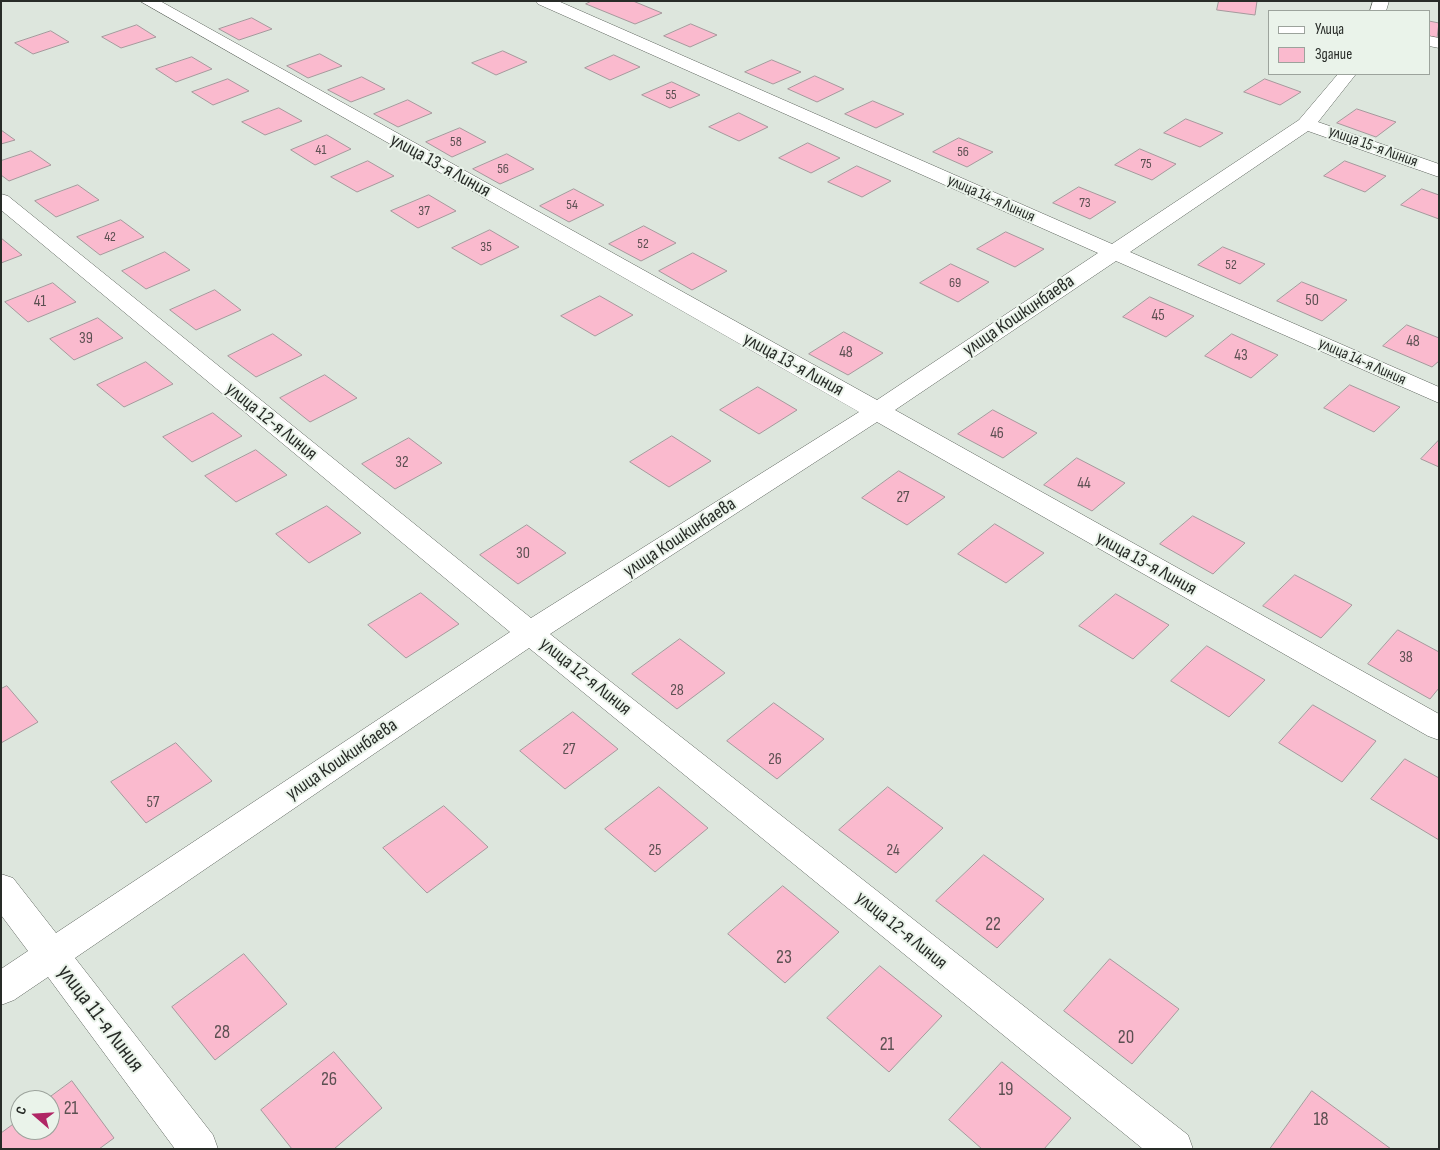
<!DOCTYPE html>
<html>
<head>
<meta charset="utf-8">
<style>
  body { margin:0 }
  #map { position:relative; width:1440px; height:1150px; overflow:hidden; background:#dde6dd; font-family:"Sofia Sans Condensed",sans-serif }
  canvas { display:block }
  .frame { position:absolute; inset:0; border:2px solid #282c28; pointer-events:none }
  .legend { position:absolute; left:1268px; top:10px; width:162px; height:65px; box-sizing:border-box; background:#eaf3ea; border:1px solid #9ca39c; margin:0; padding:6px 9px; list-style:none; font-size:15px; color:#282c28 }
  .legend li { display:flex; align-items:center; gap:10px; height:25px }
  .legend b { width:25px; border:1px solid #9ca39c }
  .north { position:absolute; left:10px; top:1090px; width:50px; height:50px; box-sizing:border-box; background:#eaf3ea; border:1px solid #9ca39c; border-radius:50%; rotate:289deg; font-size:14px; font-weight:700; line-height:20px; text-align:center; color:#282c28 }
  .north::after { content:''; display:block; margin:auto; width:18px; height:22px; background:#b02665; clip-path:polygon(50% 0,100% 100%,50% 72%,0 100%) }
</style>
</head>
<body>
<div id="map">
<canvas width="1440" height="1150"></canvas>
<div class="frame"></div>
<ul class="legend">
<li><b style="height:6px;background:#fff"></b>Улица</li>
<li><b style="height:14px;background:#fabace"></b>Здание</li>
</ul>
<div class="north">С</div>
</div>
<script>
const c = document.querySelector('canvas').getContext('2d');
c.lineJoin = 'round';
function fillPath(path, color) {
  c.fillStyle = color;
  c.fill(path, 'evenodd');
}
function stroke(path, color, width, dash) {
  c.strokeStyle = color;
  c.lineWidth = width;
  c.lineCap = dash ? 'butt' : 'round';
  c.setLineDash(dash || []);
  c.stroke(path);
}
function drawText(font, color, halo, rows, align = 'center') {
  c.font = font + ' "Sofia Sans Condensed",sans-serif';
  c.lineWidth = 4;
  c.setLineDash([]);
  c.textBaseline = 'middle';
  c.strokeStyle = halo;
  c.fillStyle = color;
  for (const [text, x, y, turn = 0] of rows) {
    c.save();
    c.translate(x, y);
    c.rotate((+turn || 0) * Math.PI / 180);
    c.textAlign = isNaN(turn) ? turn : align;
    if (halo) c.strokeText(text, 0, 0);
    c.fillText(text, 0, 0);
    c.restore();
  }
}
const building = new Path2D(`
  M592 1H633L662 13 635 24 586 4Z
  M1219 1H1257L1255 15 1217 10Z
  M252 18 272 29 239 40 219 29Z
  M1429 21 1439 23 1437 38 1429 36Z
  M691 24 717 35 690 47 664 36Z
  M137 25 156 37 121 48 102 37Z
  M51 31 69 42 33 54 15 43Z
  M503 51 527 62 496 75 472 63Z
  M320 54 342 66 308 78 287 66Z
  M614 55 640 67 610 80 585 68Z
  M192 57 212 69 176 82 156 69Z
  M772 60 801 72 773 84 745 72Z
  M815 76 844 89 817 102 788 89Z
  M362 77 385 89 351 102 328 90Z
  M228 79 249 91 213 105 192 92Z
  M1265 79 1301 92 1280 105 1244 92Z
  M672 82 700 95 670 108 642 95Z
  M408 100 432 113 398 127 374 114Z
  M873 101 904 114 876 128 845 114Z
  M279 108 302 121 265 135 242 122Z
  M1357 109 1396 122 1376 137 1337 123Z
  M739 113 768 127 739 141 709 127Z
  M1186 119 1223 133 1200 147 1164 133Z
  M460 128 486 142 452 157 426 142Z
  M1 130 15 140 1 144Z
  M327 135 351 149 315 165 291 150Z
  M959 138 993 152 967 167 933 152Z
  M808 143 840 158 811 173 779 158Z
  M1140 149 1176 164 1152 180 1115 165Z
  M31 151 51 165 9 181 1 175V161Z
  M507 154 534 169 500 184 473 169Z
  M368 161 394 176 357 192 331 177Z
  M1345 161 1386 176 1365 192 1324 176Z
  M857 166 891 181 862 197 828 182Z
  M78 185 99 200 56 217 35 201Z
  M1079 187 1116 202 1090 219 1053 203Z
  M574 189 604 205 569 222 540 206Z
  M1422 189 1439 195V219L1401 205Z
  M429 195 456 211 418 228 391 211Z
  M121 220 144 237 100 255 77 237Z
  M644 226 676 243 641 261 609 244Z
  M490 230 519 247 481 265 452 248Z
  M1006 232 1044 249 1015 267 977 249Z
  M1 238 22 255 1 263Z
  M1223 247 1265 264 1240 284 1198 265Z
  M165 252 190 270 146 289 122 271Z
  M693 253 727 271 692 290 659 271Z
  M951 264 989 282 958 302 920 283Z
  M1302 282 1347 300 1322 321 1277 301Z
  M53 283 76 302 28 322 5 302Z
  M215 290 241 310 196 330 170 310Z
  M600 296 633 315 595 336 561 316Z
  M1150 297 1194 316 1166 337 1123 317Z
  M98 318 123 338 74 360 50 339Z
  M1407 325 1439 338V361L1432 367 1383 346Z
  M844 332 883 353 848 375 809 354Z
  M273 334 302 355 256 377 228 356Z
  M1232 334 1278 355 1251 378 1205 356Z
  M146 362 173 384 124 407 97 385Z
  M325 375 357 398 310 422 280 398Z
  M1350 385 1400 407 1374 432 1324 408Z
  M758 387 797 410 759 434 720 410Z
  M993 410 1037 433 1003 458 958 434Z
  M213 413 242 436 192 462 163 437Z
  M672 436 711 461 669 487 630 462Z
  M409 438 442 463 395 489 362 464Z
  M1439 440V467L1421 459Z
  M256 450 287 475 236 502 205 476Z
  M1077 458 1125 483 1092 511 1044 485Z
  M899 471 945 497 907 525 862 498Z
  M327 506 361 533 309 563 276 534Z
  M1193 516 1245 543 1213 574 1160 544Z
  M995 524 1044 553 1006 583 958 554Z
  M527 525 566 553 518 584 480 555Z
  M1295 575 1352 605 1321 638 1263 606Z
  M421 593 459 624 406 658 368 625Z
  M1116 594 1169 625 1133 659 1079 626Z
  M1398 630 1439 652V688L1430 699 1368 664Z
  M680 639 725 673 677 709 632 674Z
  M1207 646 1265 680 1229 717 1171 681Z
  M7 686 38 722 1 743V689Z
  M774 703 824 739 777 779 727 741Z
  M1313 705 1376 741 1342 782 1279 743Z
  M573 712 618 749 565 789 520 751Z
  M176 743 212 781 146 823 111 782Z
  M1405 759 1439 778V840L1371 799Z
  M659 787 708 828 655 872 605 829Z
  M888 787 943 828 896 873 839 830Z
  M444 806 488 847 427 893 383 848Z
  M984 855 1044 899 997 948 936 901Z
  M783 886 839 932 785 983 728 934Z
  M244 954 287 1004 215 1060 172 1007Z
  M1110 959 1179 1009 1132 1064 1064 1011Z
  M880 966 942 1016 889 1072 827 1018Z
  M334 1052 382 1108 334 1149H292L261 1110Z
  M1002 1062 1071 1118 1044 1149H982L949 1120Z
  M72 1081 114 1138 99 1149H1V1133L20 1119V1130H50V1100H46Z
  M1312 1091 1391 1149H1270Z`);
fillPath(building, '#fabace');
stroke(building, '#a5999c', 1);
const street = new Path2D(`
  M140 1H160L877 400 1098 253 538 4 536 1H558L1112 244 1299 120 1338 74H1356L1318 122 1439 164V177L1308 131 1130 252 1439 387V403L1116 261 895 410 1439 714V740L1428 736 877 422 550 634 1188 1135 1193 1149H1143L529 648 75 958 213 1135 218 1149H175L48 977 14 1000 1 1005V969L28 951 1 915V874L13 878 56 933 510 632 1 210V194L8 196 531 618 859 412Z
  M1373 1H1389L1386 11H1370Z
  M1429 36 1439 38V48L1429 46Z`);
stroke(street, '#5c635c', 1);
fillPath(street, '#fff');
drawText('14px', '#5c5052', null, [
  ["55",671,95],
  ["58",456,142],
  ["41",321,150],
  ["56",963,152],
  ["75",1146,164],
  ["56",503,169],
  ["73",1085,203],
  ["54",572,205],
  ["37",424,211],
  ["42",110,237],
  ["52",643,244],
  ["35",486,247],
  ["52",1231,265],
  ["69",955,283]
]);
drawText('16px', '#282c28', '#eaf3ea', [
  ["улица 15-я Линия",1373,147,20],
  ["улица 14-я Линия",991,199,24],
  ["улица 14-я Линия",1362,362,24]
]);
drawText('16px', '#5c5052', null, [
  ["50",1312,301],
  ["41",40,302],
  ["45",1158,316],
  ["39",86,339],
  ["48",1413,342],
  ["48",846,353],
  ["43",1241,356],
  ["46",997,434],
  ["32",402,463],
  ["44",1084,484],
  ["27",903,498],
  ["30",523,554],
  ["38",1406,658],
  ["28",677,691],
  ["27",569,750],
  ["26",775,760],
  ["57",153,803],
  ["25",655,851],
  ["24",893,851]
]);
drawText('19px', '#282c28', '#eaf3ea', [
  ["улица 13-я Линия",440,166,29],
  ["улица Кошкинбаева",1019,316,-34],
  ["улица 13-я Линия",793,365,29],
  ["улица 12-я Линия",271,422,39],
  ["улица Кошкинбаева",680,538,-33],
  ["улица 13-я Линия",1146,564,29],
  ["улица 12-я Линия",585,677,39],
  ["улица Кошкинбаева",342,760,-34],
  ["улица 12-я Линия",901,931,39]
]);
drawText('19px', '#5c5052', null, [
  ["22",993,925],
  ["23",784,958],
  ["28",222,1033],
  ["20",1126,1038],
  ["21",887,1045],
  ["26",329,1080],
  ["19",1006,1090],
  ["21",71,1109],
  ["18",1321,1120]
]);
drawText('22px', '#282c28', '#eaf3ea', [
  ["улица 11-я Линия",100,1019,53]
]);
</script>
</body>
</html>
